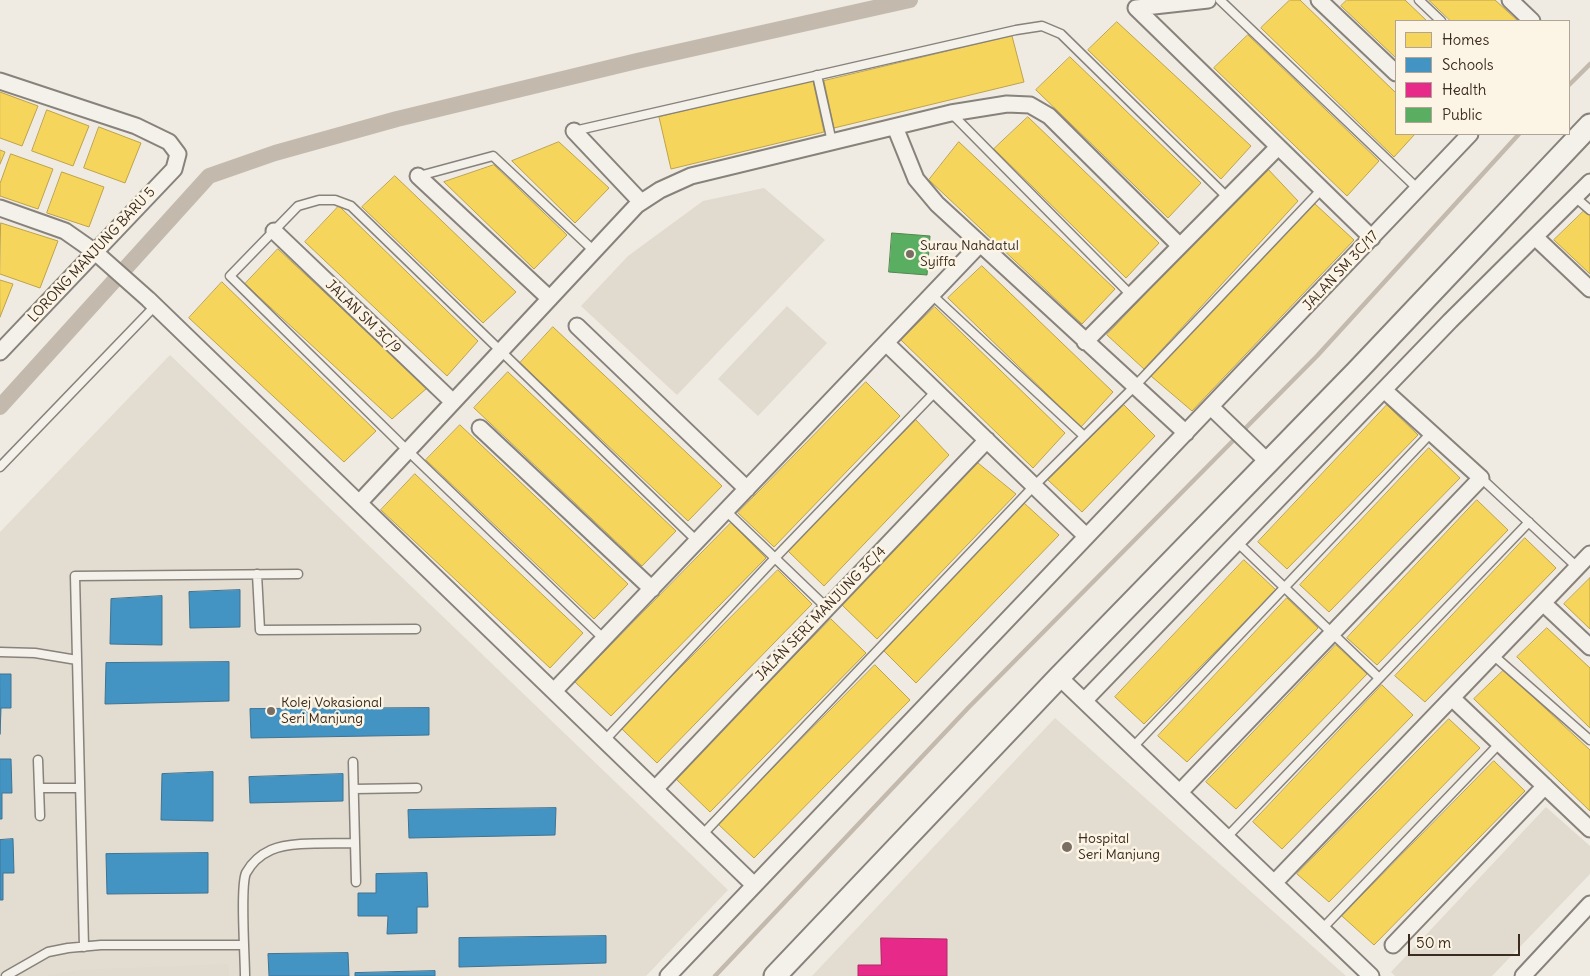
<!DOCTYPE html>
<html>
<head>
<meta charset="utf-8">
<style>
  body { margin:0 }
  #map { position:relative; width:1590px; height:976px; overflow:hidden; background:#efebe2; font-family:Delius,sans-serif }
  canvas { display:block }
  .legend { position:absolute; left:1395px; top:20px; width:175px; height:115px; box-sizing:border-box; background:#fcf5e5; border:1px solid #afa495; margin:0; padding:6px 9px; list-style:none; font-size:15px; color:#3b2a1e }
  .legend li { display:flex; align-items:center; gap:10px; height:25px }
  .legend b { width:25px; border:1px solid #afa495 }
  .scale { position:absolute; left:1408px; top:934px; width:112px; height:22px; box-sizing:border-box; border:2px solid #3b2a1e; border-top:0; padding-left:6px; font-size:15px; line-height:18px; white-space:nowrap; color:#3b2a1e; -webkit-text-stroke:4px #fcf5e5; paint-order:stroke }
</style>
</head>
<body>
<div id="map">
<canvas width="1590" height="976"></canvas>
<ul class="legend">
<li><b style="height:14px;background:#f6d55c"></b>Homes</li>
<li><b style="height:14px;background:#4393c3"></b>Schools</li>
<li><b style="height:14px;background:#e7298a"></b>Health</li>
<li><b style="height:14px;background:#5aae61"></b>Public</li>
</ul>
<div class="scale">50 m</div>
</div>
<script>
const c = document.querySelector('canvas').getContext('2d');
c.lineJoin = 'round';
function fillPath(path, color) {
  c.fillStyle = color;
  c.fill(path, 'evenodd');
}
function stroke(path, color, width, dash) {
  c.strokeStyle = color;
  c.lineWidth = width;
  c.lineCap = dash ? 'butt' : 'round';
  c.setLineDash(dash || []);
  c.stroke(path);
}
function drawText(font, color, halo, rows, align = 'center') {
  c.font = font + ' Delius,sans-serif';
  c.lineWidth = 5;
  c.setLineDash([]);
  c.textBaseline = 'middle';
  c.strokeStyle = halo;
  c.fillStyle = color;
  for (const [text, x, y, turn = 0] of rows) {
    c.save();
    c.translate(x, y);
    c.rotate((+turn || 0) * Math.PI / 180);
    c.textAlign = isNaN(turn) ? turn : align;
    if (halo) c.strokeText(text, 0, 0);
    c.fillText(text, 0, 0);
    c.restore();
  }
}
fillPath(new Path2D(`
  M170 355 728 890 646 976H0V532Z
  M1055 718 1346 976H812Z`), '#e3dcd0');
fillPath(new Path2D(`
  M764 188 825 240 677 395 581 306 628 256 703 201Z
  M787 306 827 343 758 416 718 379Z
  M1546 807 1590 846V874L1492 976H1395L1391 972Z
  M229 964V976H45L78 970Z`), '#e1dace');
const homes = new Path2D(`
  M1290 0H1300L1396 93V134H1415L1394 157 1261 28Z
  M1347 0H1405L1427 21H1396V58L1341 6Z
  M1429 0H1495L1518 21H1451Z
  M1117 22 1251 146 1221 179 1088 50Z
  M1248 35 1379 161 1347 196 1214 68Z
  M1012 36 1024 82 834 128 824 81Z
  M1070 57 1201 183 1168 218 1036 90Z
  M813 81 824 132 671 169 659 117Z
  M0 92 38 106 22 146 0 138Z
  M47 110 89 126 73 166 32 151Z
  M1028 117 1159 243 1126 278 994 149Z
  M99 127 141 143 125 183 84 168Z
  M559 142 609 188 575 223 512 161Z
  M959 142 1115 289 1082 324 929 180Z
  M0 150 5 152 0 164Z
  M11 154 53 169 38 209 0 196V184Z
  M494 165 567 235 534 269 444 182Z
  M1266 167 1298 201 1144 369 1107 335Z
  M62 172 104 187 89 227 47 213Z
  M395 176 516 292 483 323 362 207Z
  M1315 204 1354 240 1192 411 1151 376Z
  M339 206 478 341 447 376 305 242Z
  M1585 210 1590 215V274L1554 240Z
  M1 223 58 241 40 288 0 274Z
  M278 249 427 388 392 419 245 284Z
  M982 266 1113 392 1081 427 948 298Z
  M0 280 13 284 0 317Z
  M222 282 376 431 344 462 189 318Z
  M935 307 1065 433 1033 468 901 340Z
  M553 327 722 486 688 521 520 363Z
  M508 372 676 531 642 566 474 408Z
  M866 382 900 416 774 547 738 513Z
  M1124 405 1155 436 1082 512 1048 480Z
  M1387 405 1418 435 1287 569 1258 542Z
  M916 420 949 455 824 586 788 551Z
  M460 425 628 584 594 619 426 460Z
  M1429 448 1460 478 1329 612 1300 585Z
  M978 463 1016 494 877 639 841 604Z
  M415 474 583 633 550 668 381 510Z
  M1477 500 1508 530 1377 665 1347 638Z
  M1024 503 1059 535 916 683 881 648Z
  M731 523 766 558 611 716 575 682Z
  M1525 538 1556 568 1425 702 1395 676Z
  M1244 560 1276 590 1144 724 1115 697Z
  M778 570 812 604 657 763 621 728Z
  M1590 578V629L1564 604Z
  M1287 598 1318 628 1187 762 1158 736Z
  M831 619 866 653 710 812 675 778Z
  M1547 628 1590 668V728L1517 657Z
  M1336 645 1367 674 1236 809 1206 782Z
  M875 665 910 700 754 858 718 824Z
  M1504 670 1590 750V811L1474 699Z
  M1382 685 1413 715 1282 849 1253 822Z
  M1449 719 1480 748 1329 902 1297 874Z
  M1494 761 1525 791 1374 945 1342 916Z`);
fillPath(homes, '#f6d55c');
stroke(homes, '#bea249', 1);
const schools = new Path2D(`
  M240 590V627L190 628 189 592Z
  M162 596V645L110 644 111 599Z
  M229 662V701L105 704 106 663Z
  M0 674H11V708H1L0 734Z
  M429 708V735L251 738 250 709Z
  M0 759H11L12 793H2V819H0Z
  M213 772V821L161 820 162 774Z
  M343 774V801L250 803 249 777Z
  M556 808 555 835 409 838 408 810Z
  M13 839 14 873H3V900H0V840Z
  M208 853V893L107 894 106 854Z
  M427 873 428 907H417V933L387 934 388 916H358V893H376V874Z
  M606 936V963L459 967V938Z
  M348 953 349 976H269L268 954Z
  M435 971V976H355V973Z`);
fillPath(schools, '#4393c3');
stroke(schools, '#417492', 1);
const health = new Path2D(`
  M881 938 947 939V976H858V965H881Z`);
fillPath(health, '#e7298a');
stroke(health, '#b3296a', 1);
const public = new Path2D(`
  M892 233 930 236 927 275 889 272Z`);
fillPath(public, '#5aae61');
stroke(public, '#51864d', 1);
stroke(new Path2D(`
  M1569 85 1590 64
  M715 976 969 707 1317 356 1519 134`), '#c3baad', 4.5);
stroke(new Path2D(`
  M0 407 209 176 275 153 397 119 637 61 910 0`), '#c3baad', 16);
const lane = new Path2D(`
  M1220 0 1418 189
  M1419 0 1441 21
  M817 75 832 142
  M951 113 1131 295
  M574 131 1016 30 1042 26 1061 34 1227 197
  M419 176 493 156 593 250
  M1575 197 1590 210
  M932 295 1084 436
  M0 467 155 306
  M1481 478 1577 567
  M726 511 827 608
  M1237 542 1379 678
  M257 574 260 630 416 629
  M604 639 408 451 230 276 298 206 319 200H335L351 206 697 541
  M0 652 35 653 77 660
  M1493 655 1590 740
  M605 740 775 558 936 391
  M1133 747 1431 433
  M38 760 40 816
  M353 762 356 882
  M39 788H80
  M354 789 417 788
  M702 835 1034 486 1134 387 1322 189
  M1227 837 1529 522
  M1322 929 1500 743
  M84 947 75 576 298 574
  M6 976 48 952 68 948 101 945H244
  M245 976C245 956 240 887 246 873 252 862 260 855 271 850 292 841 331 844 355 843`);
const street = new Path2D(`
  M1208 0 1136 8 1372 238
  M1319 0 1396 73
  M1510 0 1532 21
  M0 81 136 126 169 142 178 154 174 169 0 352
  M895 127 916 179 937 204 1186 433
  M574 131 641 202
  M418 176 549 298
  M0 208 65 231 95 252 148 299 754 885
  M274 231 453 402
  M1535 237 1590 289
  M577 326 747 489
  M1085 342 1278 147
  M886 343 1086 536
  M1211 407 1268 462
  M480 428 652 589
  M359 503 637 205 660 190 691 176 951 113 1007 104 1030 105 1049 116 1179 245
  M1543 603 1590 647
  M1059 677 1371 976
  M554 691 980 244
  M1452 698 1590 829
  M1084 701 1450 321 1590 182
  M655 789 987 440
  M1180 792 1481 478 1384 390
  M1274 883 1590 554
  M1393 945 1545 786
  M668 976 1470 134
  M1523 976 1590 904`);
const secondary = new Path2D(`
  M775 976 1059 677 1357 371 1590 125`);
stroke(lane, '#87827b', 11);
stroke(street, '#87827b', 19);
stroke(secondary, '#87827b', 25);
stroke(lane, '#f4f1ea', 8);
stroke(street, '#f4f1ea', 15);
stroke(secondary, '#f4f1ea', 21);
for (const [x, y, r, color] of [
  [910,254,5,"#7a6e63"],
  [271,711,5,"#7a6e63"],
  [1067,847,6,"#7a6e63"]
]) {
  const dot = new Path2D();
  dot.arc(x, y, r, 0, 2 * Math.PI);
  c.fillStyle = color;
  c.fill(dot);
  stroke(dot, '#fcf5e5', 2);
}
drawText('14px', '#3b2a1e', '#fcf5e5', [
  ["Surau Nahdatul",920,246],
  ["Syiffa",920,262],
  ["Kolej Vokasional",281,703],
  ["Seri Manjung",281,719],
  ["Hospital",1078,839],
  ["Seri Manjung",1078,855]
], 'left');
drawText('14px', '#3b2a1e', '#fcf5e5', [
  ["LORONG MANJUNG BARU 5",92,255,-47],
  ["JALAN SM 3C/17",1341,271,-47],
  ["JALAN SM 3C/9",363,317,44],
  ["JALAN SERI MANJUNG 3C/4",821,614,-46]
]);
</script>
</body>
</html>
